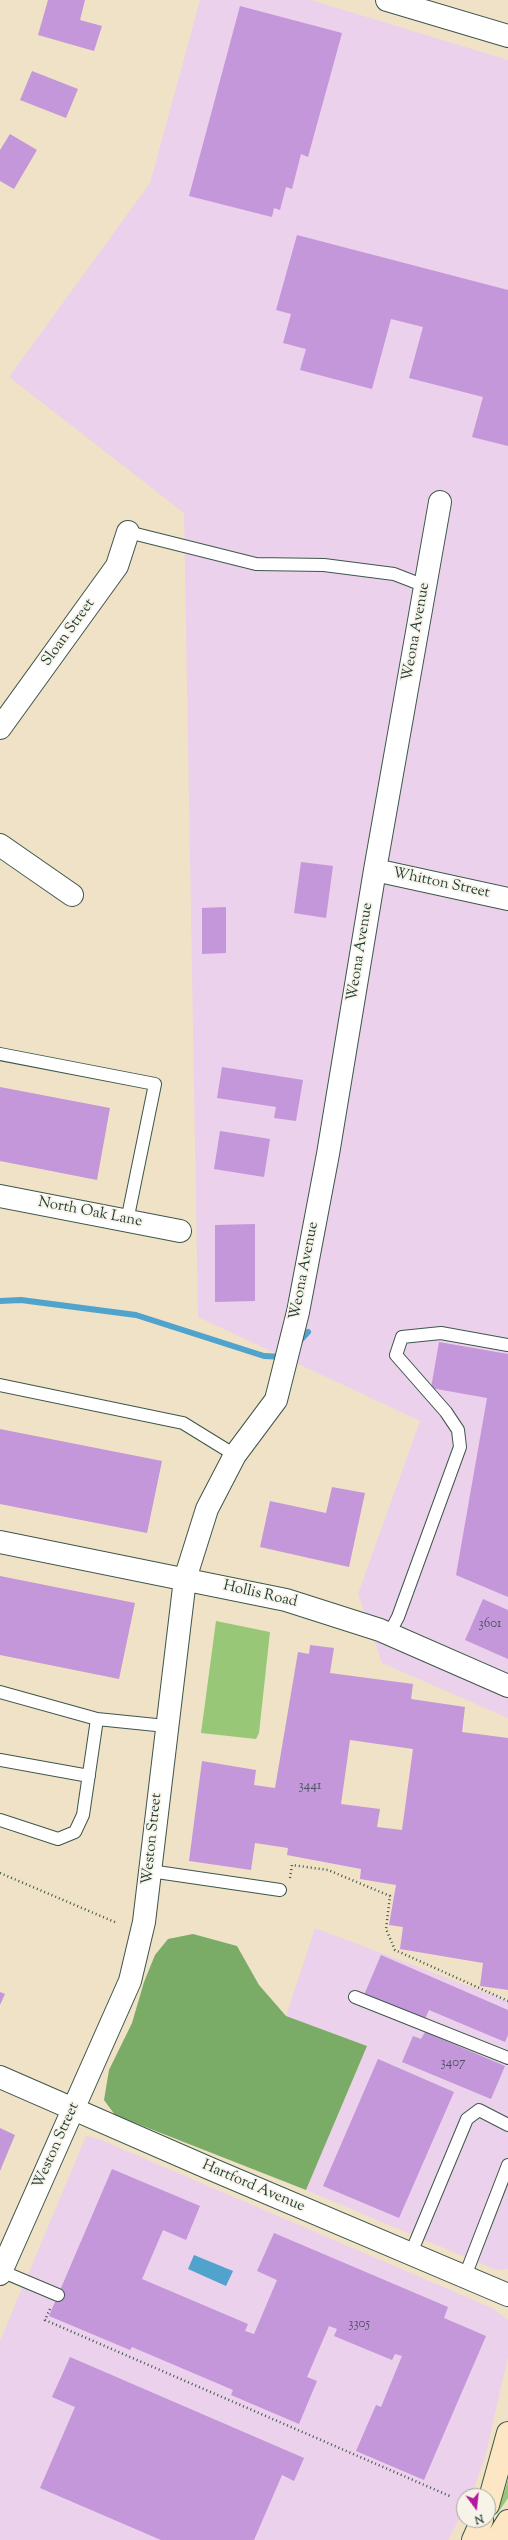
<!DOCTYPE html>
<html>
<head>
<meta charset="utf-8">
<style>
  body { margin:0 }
  #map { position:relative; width:508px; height:2540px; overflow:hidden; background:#f0e2c6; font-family:"Sorts Mill Goudy",serif }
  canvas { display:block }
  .north { position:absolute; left:456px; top:2488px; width:40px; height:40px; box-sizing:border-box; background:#f7f3e8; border:1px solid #a1aaa0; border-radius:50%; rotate:165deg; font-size:11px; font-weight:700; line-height:16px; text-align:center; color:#1f3d34 }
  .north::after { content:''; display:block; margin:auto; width:14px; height:18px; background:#b5179e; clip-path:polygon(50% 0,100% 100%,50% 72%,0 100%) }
</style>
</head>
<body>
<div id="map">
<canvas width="508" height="2540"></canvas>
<div class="north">N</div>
</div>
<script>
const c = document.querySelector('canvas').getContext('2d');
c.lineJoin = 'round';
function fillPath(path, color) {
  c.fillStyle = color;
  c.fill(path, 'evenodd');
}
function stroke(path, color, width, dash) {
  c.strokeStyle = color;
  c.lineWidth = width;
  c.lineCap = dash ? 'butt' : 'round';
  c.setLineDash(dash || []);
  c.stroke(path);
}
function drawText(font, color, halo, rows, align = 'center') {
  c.font = font + ' "Sorts Mill Goudy",serif';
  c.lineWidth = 3.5;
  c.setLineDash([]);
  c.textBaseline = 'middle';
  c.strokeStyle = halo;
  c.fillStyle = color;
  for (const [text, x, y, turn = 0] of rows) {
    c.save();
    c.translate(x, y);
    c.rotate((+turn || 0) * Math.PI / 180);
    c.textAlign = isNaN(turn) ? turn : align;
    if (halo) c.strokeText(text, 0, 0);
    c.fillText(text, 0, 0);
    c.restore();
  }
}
fillPath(new Path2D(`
  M200 0H311L508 60V1718L382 1663 358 1594 420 1421 198 1317 184 513 9 377 150 183Z
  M315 1928 508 2001V2269L496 2270 306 2190 367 2046 286 2016Z
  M86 2136 99 2139 492 2308 508 2320V2357L485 2457 471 2496H464V2510L448 2540H0V2341Z`), '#ebd1eb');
fillPath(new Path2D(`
  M216 1621 270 1632 259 1733 256 1739 201 1733Z
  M508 2480V2498L497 2514Z`), '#98c877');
fillPath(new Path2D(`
  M193 1934 237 1946 259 1985 286 2016 367 2046 306 2190 115 2115 104 2100 109 2070 132 2023 144 1982 155 1955 168 1939Z`), '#7aac68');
fillPath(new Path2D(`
  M194 2255 233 2271 226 2286 188 2269Z`), '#50a3cc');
stroke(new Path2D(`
  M0 1301 21 1300 136 1315 264 1356 284 1357
  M297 1344 308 1332`), '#50a3cc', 6);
fillPath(new Path2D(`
  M48 0H85L80 20 102 26 94 51 38 35Z
  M240 6 342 33 308 157 301 154 292 189 286 187 280 210 274 208 272 217 189 196Z
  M32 71 78 89 66 118 20 100Z
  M10 134 37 150 14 189 0 181V150Z
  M297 235 508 290V446L472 437 483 397 409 378 423 327 391 319 372 389 300 370 306 349 283 343 291 314 276 310Z
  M301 862 333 866 326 918 294 913Z
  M226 907V953L202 954V908Z
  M222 1067 303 1080 296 1121 274 1118 276 1107 217 1098Z
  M0 1087 110 1108 97 1180 0 1161Z
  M220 1131 270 1139 264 1177 214 1169Z
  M255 1224V1301L215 1302V1225Z
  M439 1342 508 1354V1597L456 1575 487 1398 431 1388Z
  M0 1429 162 1461 147 1533 0 1504Z
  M332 1487 365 1493 349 1567 260 1547 270 1501 326 1513Z
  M0 1576 135 1603 119 1679 0 1655Z
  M483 1599 508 1610V1659L465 1640Z
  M310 1645 334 1648 330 1673 413 1684 411 1699 465 1707 462 1732 508 1738V1990L480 1986 483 1963 400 1949 403 1927 389 1925 396 1885 360 1879 361 1869 287 1855 288 1848 255 1843 251 1870 189 1861 202 1761 256 1770 254 1785 275 1788 298 1652 309 1654ZM350 1740 413 1749 402 1830 377 1827 380 1809 341 1804Z
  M381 1955 508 2010V2035L505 2042 429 2010 424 2021 364 1995Z
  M0 1992 5 1994 0 2005Z
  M425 2032 505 2066 491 2099 402 2062 413 2036 421 2039Z
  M378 2059 454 2092 399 2218 323 2186Z
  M0 2128 15 2135 0 2171Z
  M112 2169 200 2206 186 2240 163 2230 142 2279 248 2324 245 2331 254 2334 277 2280 257 2271 274 2233 448 2307 444 2318 486 2336 424 2480 356 2451 376 2405 381 2407 402 2356 395 2354 392 2360 334 2336 337 2329 329 2326 307 2377 317 2381 299 2424 231 2395 233 2390 132 2347 130 2350 49 2316Z
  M70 2357 304 2458 294 2481 282 2475 254 2540H161L40 2488 75 2407 52 2397Z`), '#c496da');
const service = new Path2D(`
  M128 532 256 564 324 565 394 574 425 586
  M0 1054 155 1084 127 1221
  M0 1385 183 1423 235 1455
  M389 1634 398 1617 460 1447 458 1430 446 1412 396 1355 402 1337 441 1333 508 1345
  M0 1692 97 1719 83 1815 75 1832 58 1839 0 1820
  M97 1719 166 1726
  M0 1760 89 1776
  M150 1871 280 1890
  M355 1997 508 2058
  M411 2253 467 2119 479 2110 508 2125
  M1 2271 58 2295
  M465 2276 508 2165`);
const minor = new Path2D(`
  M0 728 117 566 128 532
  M0 845 72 895
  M375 870 508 899
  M0 1196 180 1231
  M0 1542 286 1600 380 1630 508 1686
  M0 2077 211 2169 508 2295
  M0 2274 130 1981 144 1922 185 1579 207 1509 235 1455 276 1400 298 1312 328 1154 375 870 440 502`);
const tertiary = new Path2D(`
  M387 0 508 36`);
const secondary = new Path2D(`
  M488 2505 508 2433
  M473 2540 482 2520
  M496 2540 508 2521`);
stroke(service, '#3e564a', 14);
stroke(minor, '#3e564a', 24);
stroke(tertiary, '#3e564a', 24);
stroke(secondary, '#3e564a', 24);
stroke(new Path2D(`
  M0 1873 117 1923
  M290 1878 292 1865 328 1870 390 1896 386 1929 395 1950 508 2001
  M50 2309 45 2320 452 2497`), '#3e564a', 2.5, [1, 3]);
stroke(service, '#fff', 12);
stroke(minor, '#fff', 22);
stroke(tertiary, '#fff', 22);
stroke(secondary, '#fce6c4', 22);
drawText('13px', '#48535e', null, [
  ["3601",490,1625],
  ["3441",310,1787],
  ["3407",453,2064],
  ["3305",359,2325]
]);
drawText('15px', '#1f3d34', '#f7f3e8', [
  ["Weona Avenue",417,632,-80],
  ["Sloan Street",69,633,-54],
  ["Whitton Street",441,884,12],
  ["Weona Avenue",361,952,-81],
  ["North Oak Lane",90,1213,11],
  ["Weona Avenue",305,1271,-79],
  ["Hollis Road",260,1595,13],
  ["Weston Street",153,1839,-84],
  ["Weston Street",57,2146,-66],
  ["Hartford Avenue",253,2187,23]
]);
</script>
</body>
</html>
